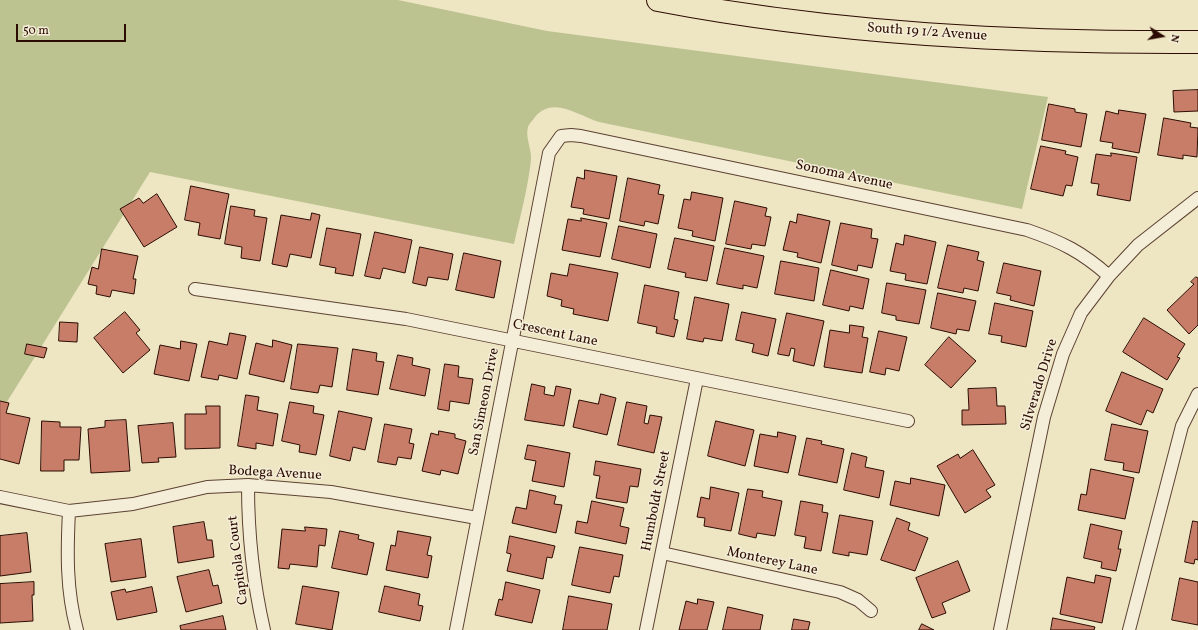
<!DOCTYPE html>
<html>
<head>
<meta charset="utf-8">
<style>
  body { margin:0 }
  #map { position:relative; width:1198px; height:630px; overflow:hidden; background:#eee5c3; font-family:Vollkorn,serif }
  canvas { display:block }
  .north { position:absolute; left:1142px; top:16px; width:40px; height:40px; -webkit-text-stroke:3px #f4eed8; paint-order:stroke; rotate:101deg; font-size:11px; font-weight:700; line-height:16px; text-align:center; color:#2c0c02 }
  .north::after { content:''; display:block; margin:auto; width:14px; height:18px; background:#2c0c02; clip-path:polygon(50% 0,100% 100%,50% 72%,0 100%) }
  .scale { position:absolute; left:16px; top:24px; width:110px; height:18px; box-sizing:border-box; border:2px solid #2c0c02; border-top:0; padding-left:5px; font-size:12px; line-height:14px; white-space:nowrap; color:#2c0c02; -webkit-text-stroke:3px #f4eed8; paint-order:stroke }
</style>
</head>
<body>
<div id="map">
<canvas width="1198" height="630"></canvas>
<div class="north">N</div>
<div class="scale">50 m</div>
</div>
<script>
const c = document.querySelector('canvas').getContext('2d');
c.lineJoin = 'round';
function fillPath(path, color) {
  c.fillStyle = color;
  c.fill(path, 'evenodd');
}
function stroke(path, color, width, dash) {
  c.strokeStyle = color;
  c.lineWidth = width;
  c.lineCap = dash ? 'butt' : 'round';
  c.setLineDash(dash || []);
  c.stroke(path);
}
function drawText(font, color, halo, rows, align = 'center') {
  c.font = font + ' Vollkorn,serif';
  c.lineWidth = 3;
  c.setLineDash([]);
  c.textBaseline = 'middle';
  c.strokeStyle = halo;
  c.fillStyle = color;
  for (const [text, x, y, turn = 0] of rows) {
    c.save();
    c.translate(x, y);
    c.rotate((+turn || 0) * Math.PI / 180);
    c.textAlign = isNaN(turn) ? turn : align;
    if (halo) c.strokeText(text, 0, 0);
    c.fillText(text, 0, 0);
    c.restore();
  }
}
fillPath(new Path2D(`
  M0 0H398L547 31 1048 97 1022 209 599 122C579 116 553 95 535 117 533 120 529 124 528 127 525 138 532 149 531 160 528 188 520 217 514 244L150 172 0 413Z`), '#bcc391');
const building = new Path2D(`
  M1198 90V111L1174 112 1173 91Z
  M1049 104 1075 109V112L1087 114 1081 147 1042 140Z
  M1119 110 1146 114 1139 153 1112 148 1113 143 1100 141 1106 111 1118 114Z
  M1164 118 1191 123 1190 127 1198 128 1197 157 1183 155V159L1158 155Z
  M1041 146 1066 151 1065 154 1078 157 1072 186 1066 185 1063 196 1031 189Z
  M1111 153 1137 157 1130 201 1097 195 1099 184 1091 183 1096 154 1111 156Z
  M585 170 617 176 609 219 583 214 584 209 571 207 577 177 584 179Z
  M628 178 660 185 658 194 664 195 658 224 645 221 644 226 620 221Z
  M191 186 229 194 220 239 198 235 200 223 185 220Z
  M692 192 723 198 715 241 692 236 693 231 678 228 684 199 690 200Z
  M157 194 177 227 144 247 120 209 139 198 143 203Z
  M735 201 767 208 765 216 771 217 765 246 752 244 751 249 726 244Z
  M231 206 255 210 254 216 267 218 260 261 241 258 242 247 225 244Z
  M312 213 320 215 311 258 290 254 287 267 272 264 281 215 310 220Z
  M798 214 830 221 821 263 797 257 798 253 783 250 790 221 796 223Z
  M581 218 607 223 600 257 562 250 568 219 581 221Z
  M841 223 872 229 871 238 878 239 872 268 858 265 857 271 832 265Z
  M619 226 657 234 650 268 612 259Z
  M327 228 361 234 353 276 335 273 336 268 320 265Z
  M375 232 412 240 405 273 383 268 380 279 365 276Z
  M905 235 936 242 927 284 905 280 906 274 890 271 896 243 903 245Z
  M675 238 714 246 707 281 685 277 686 273 668 269Z
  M948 245 979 252 977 260 984 262 978 291 964 288 963 293 938 288Z
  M420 247 453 254 448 280 428 277 426 286 413 283Z
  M725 248 764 256 757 288 743 285V289L717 284Z
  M102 249 138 256 133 279H136L134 294 112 290 110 297 96 294 97 286 88 284 92 267 98 269Z
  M464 253 501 261 494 298 456 290Z
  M781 261 819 268 814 301 775 294Z
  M1004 263 1041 271 1034 306 1010 300 1011 296 997 293Z
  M570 264 618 273 608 321 573 314 574 309 561 306 562 300 547 296 551 273 567 276Z
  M831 270 869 279 863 309 850 306 849 311 823 305Z
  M1196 277 1198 278V325L1189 334 1167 310 1194 284 1191 282Z
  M887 283 926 290 919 324 896 320V316L882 313Z
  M645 285 679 292 674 319 678 320 674 337 656 333 657 327 638 323Z
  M938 293 976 301 969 331 957 329 956 334 931 328Z
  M695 297 729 304 722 341 704 338 703 342 687 339Z
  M995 303 1033 311 1026 347 1001 342 1002 336 989 334Z
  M125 312 140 330 136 333 150 350 123 373 94 338Z
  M742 312 776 319 768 356 752 352 754 344 736 340Z
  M787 313 824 321 814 366 793 361 795 349 791 348 789 356 778 354Z
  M1144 318 1185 344 1177 357 1180 358 1167 380 1123 352Z
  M60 322 78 323 77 342 59 341Z
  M850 325 864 327 862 337 868 338 862 373 824 367 830 330 849 333Z
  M879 331 907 337 899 371 886 368 885 375 870 372Z
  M230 333 246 336 237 379 219 375 218 380 201 377 209 341 227 345Z
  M949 337 976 361 951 388 925 365Z
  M273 340 292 345 284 382 249 374 256 343 272 347Z
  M181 341 197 344 189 381 154 374 160 345 180 349Z
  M27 344 47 348 44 358 25 354Z
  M298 344 338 348 332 387 320 385 318 393 291 389Z
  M353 349 377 353 376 361 384 362 378 395 347 390Z
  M398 355 413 358 412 365 430 369 425 396 390 389Z
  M445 364 459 366 458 377 473 379 469 404 450 401 449 411 438 409Z
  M1122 372 1163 389 1153 413 1147 410 1141 425 1106 411Z
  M532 384 545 387 544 394 554 396 556 386 571 389 564 426 525 420Z
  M996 388 997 406H1005L1006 424 962 425V410H969L968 389Z
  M601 394 616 398 607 435 573 427 579 400 598 404Z
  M246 395 259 397 257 410 278 414 273 446 256 443V449L238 446Z
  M0 401 9 403 6 413 30 418 19 464 0 459Z
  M290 402 314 406 313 413 324 415 316 455 299 452 300 445 282 441Z
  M627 402 647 406 644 423 648 424 650 415 662 417 654 453 618 445Z
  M206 406H220V448L185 449V414H206Z
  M339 411 372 418 365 450 353 447 350 461 330 456Z
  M126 420 130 471 91 473 88 429 105 427V421Z
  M42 421 60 422V427H81L79 460H64V471H41Z
  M716 421 754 430 745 466 708 456Z
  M173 423 176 457 158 458 159 462 142 463 138 426Z
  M385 424 412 429 409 443 414 444 411 459 398 457 396 465 378 462Z
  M1112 424 1148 431 1139 473 1123 470 1124 463 1105 460Z
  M439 431 455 434V438L466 441 458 474 441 470 440 475 422 471 431 433 438 435Z
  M778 432 796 436 788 473 754 466 760 434 777 437Z
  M807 438 822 441 821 444 844 449 837 483 799 475Z
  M528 445 570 453 564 487 532 481 536 461 525 459Z
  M973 450 995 485 986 490 991 497 965 513 937 466 958 454 960 458Z
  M852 453 867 457 865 467 884 471 879 498 844 490Z
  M596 461 641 469 638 487 630 486 627 503 596 498 600 476 594 475Z
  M1091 469 1134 478 1125 519 1078 510 1081 494 1086 495Z
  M911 478 945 485 939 516 890 505 895 481 910 484Z
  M711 487 739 493 731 531 704 526 705 518 697 517 701 497 709 499Z
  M748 489 763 491 762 497 782 501 775 536 757 533 756 538 739 534Z
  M530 490 556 496 554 504 562 505 556 533 512 523 516 507 526 509Z
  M592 501 624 508 620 526 629 528 626 544 575 533 577 521 587 523Z
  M801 501 823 505 822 512 828 513 821 551 804 548 806 537 795 535Z
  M840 515 873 521 867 555 849 552V556L833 553Z
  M897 518 910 523 908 530 928 538 915 571 881 560Z
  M1193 521 1198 522V560L1195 559 1194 564 1185 562Z
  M204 522 207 540H212L214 557 178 563 173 527Z
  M1091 524 1122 531 1118 549H1121L1116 571 1101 568 1102 562 1084 558Z
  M305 527 327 529 325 546 319 545 317 567 290 564 289 569 278 568 282 529 305 531Z
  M340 531 359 535 358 539 374 543 367 575 332 568Z
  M398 531 431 537 427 555 432 556 428 578 386 570 391 545 395 546Z
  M27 533 31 572 0 576V536Z
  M510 536 555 546 552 558 547 557 543 579 507 571 511 554 507 553Z
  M141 539 146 577 111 582 105 544Z
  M580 547 623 555 619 577 614 576 610 593 572 585Z
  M958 561 970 591 942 603 946 613 932 618 916 578Z
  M209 570 213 586 218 585 222 603 186 612 177 577Z
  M1096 575 1111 578 1102 623 1060 614 1067 577 1094 583Z
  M1180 578 1198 582V625L1172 620Z
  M34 582V595H32L33 621 0 623V584Z
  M506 582 540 590 532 623 495 615 499 599 502 600Z
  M303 586 339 592 332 630 296 624Z
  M385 586 420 594 418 605 423 606 420 621 379 612Z
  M152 587 157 612 117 620 111 592 125 589 126 592Z
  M569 596 612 604 607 630H563Z
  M698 599 714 602 707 630H679L686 601 697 604Z
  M728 607 763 615 760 630H723Z
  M223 616 226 630H181L180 626Z
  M1053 618 1095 627 1094 630H1051Z
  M794 619 810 622 808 630H792Z
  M922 624 934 630H919Z`);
fillPath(building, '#c87d69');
stroke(building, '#2c0c02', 1);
const street = new Path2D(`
  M195 289 406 319 908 421
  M248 485C248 534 253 582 264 630
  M0 497 69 511 133 504 207 487 248 485 331 492 477 518
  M69 511C67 551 66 590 77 630
  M662 553 840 592 858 600 871 611
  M456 630 549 153 561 136 571 135 581 136 1027 230C1062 242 1082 252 1109 276
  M646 630 697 379
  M1000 630 1044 417 1063 354 1081 313 1109 276 1138 245 1198 198
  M1129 630 1182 426 1198 394`);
const highway = new Path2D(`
  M658 0C835 34 1018 43 1198 42`);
stroke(street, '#5c4232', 14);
stroke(highway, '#2c0c02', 24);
stroke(street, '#f4eed8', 12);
stroke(highway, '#eee5c3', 22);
drawText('14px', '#2c0c02', '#f4eed8', [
  ["South 19 1/2 Avenue",927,33,4],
  ["Sonoma Avenue",844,176,12],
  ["Crescent Lane",555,334,12],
  ["Silverado Drive",1040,385,-73],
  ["San Simeon Drive",485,402,-79],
  ["Bodega Avenue",275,474,3],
  ["Humboldt Street",657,501,-79],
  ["Capitola Court",239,560,-97],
  ["Monterey Lane",772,562,12]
]);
</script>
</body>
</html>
